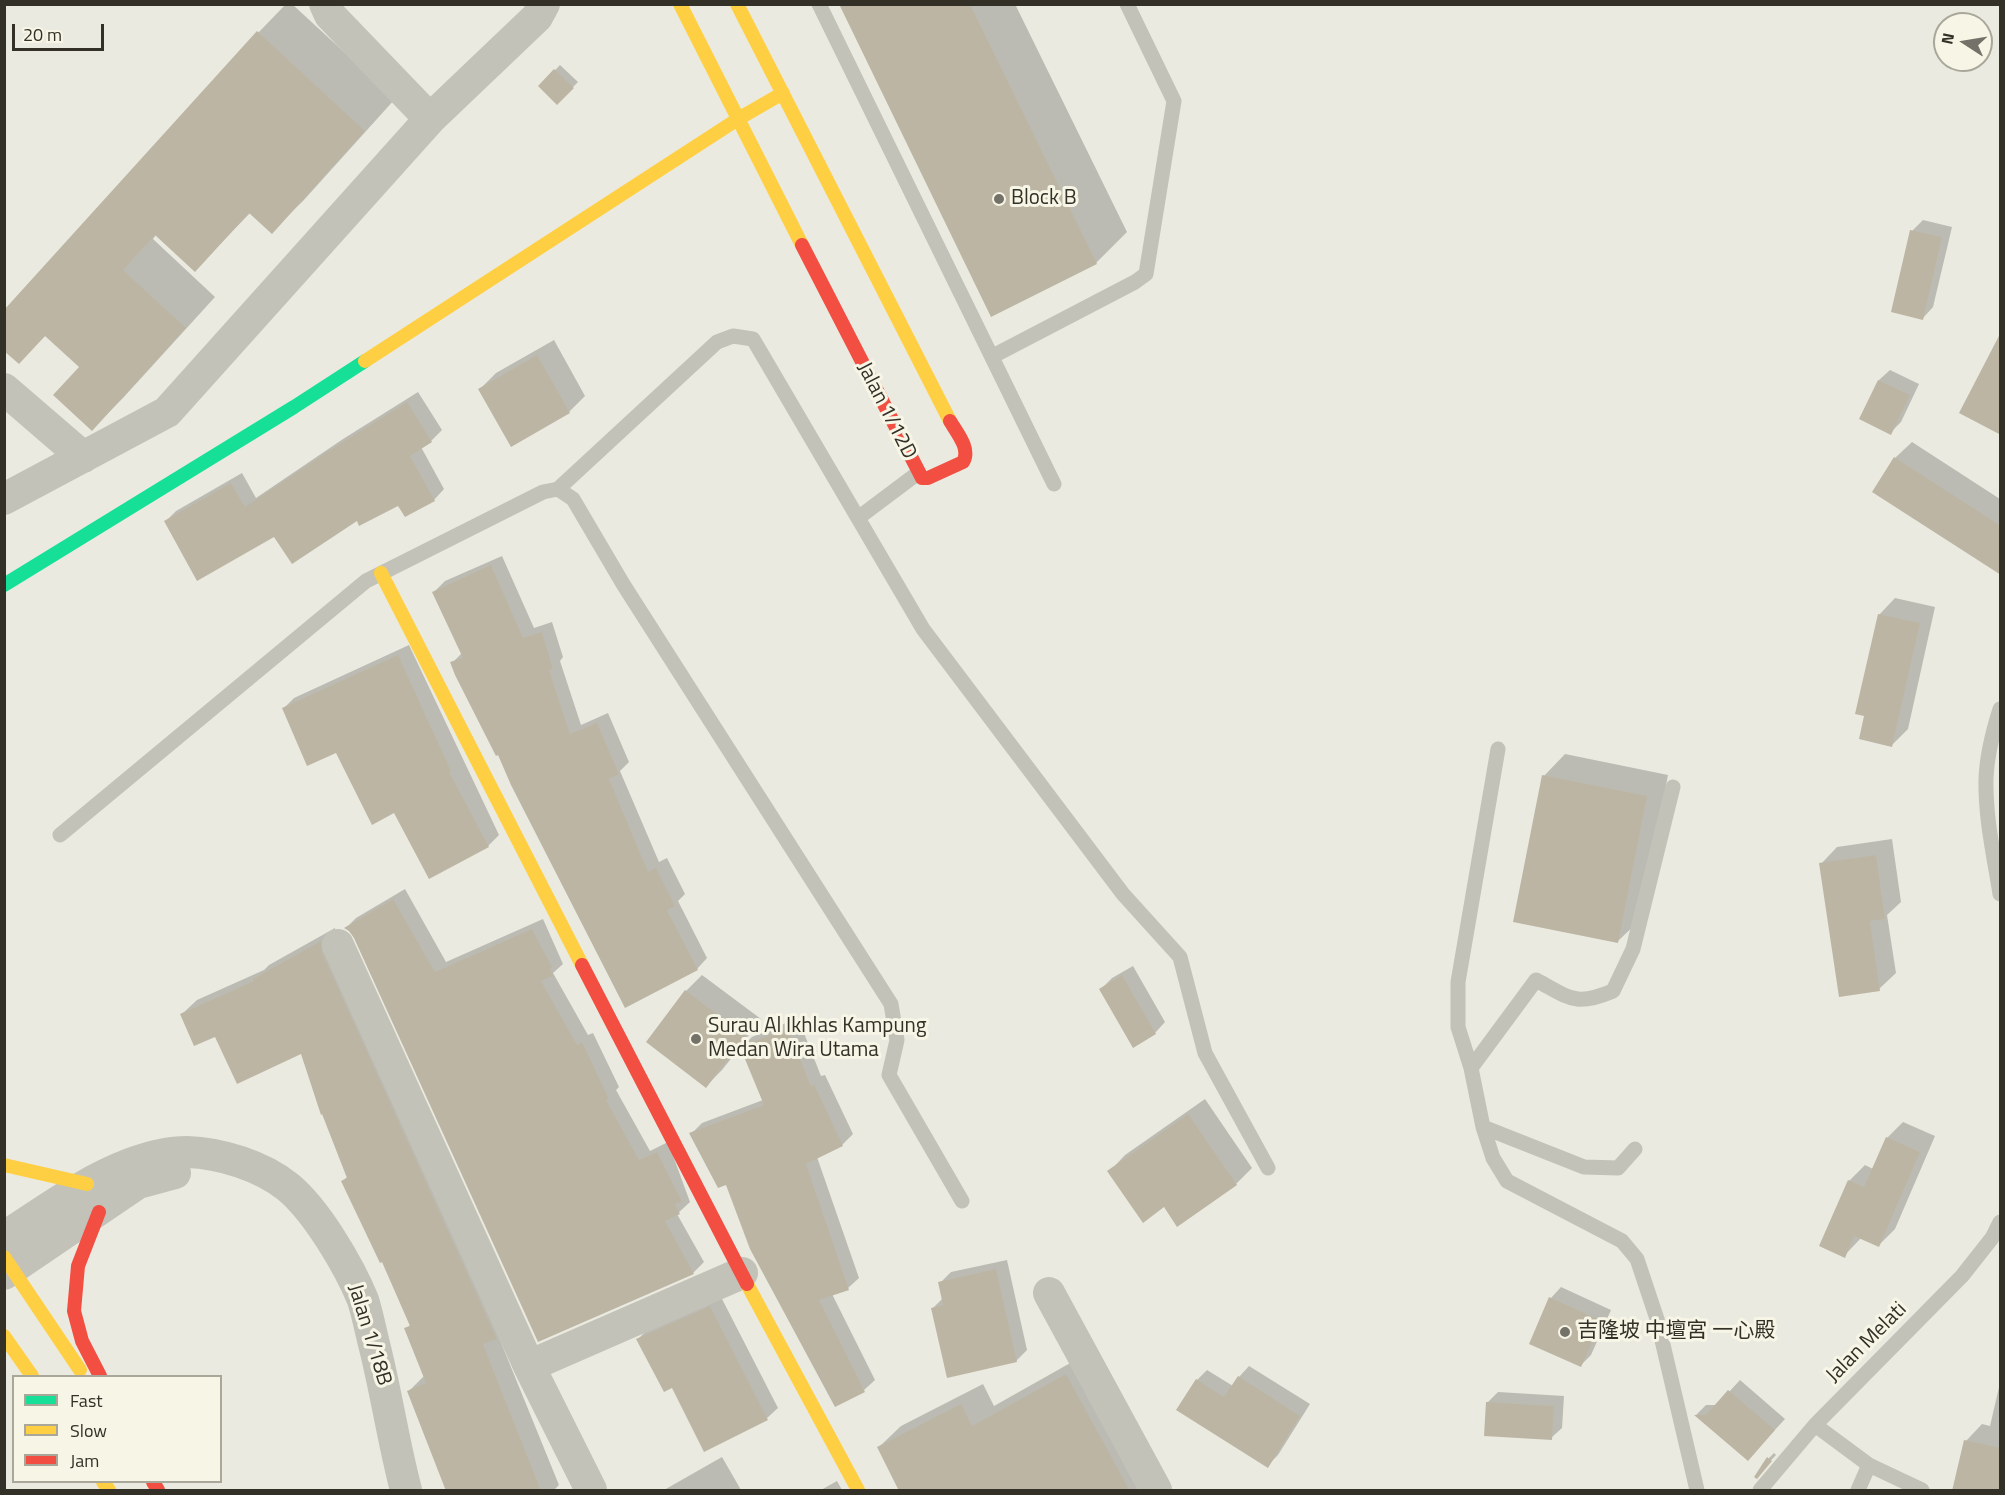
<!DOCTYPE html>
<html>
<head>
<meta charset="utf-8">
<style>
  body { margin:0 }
  #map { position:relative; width:2005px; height:1495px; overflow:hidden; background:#eaeae0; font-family:"Titillium Web",sans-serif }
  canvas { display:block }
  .frame { position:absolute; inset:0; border:6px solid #333027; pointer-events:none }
  .legend { position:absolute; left:12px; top:1375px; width:210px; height:108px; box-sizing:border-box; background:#f7f6e6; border:2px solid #a9a79a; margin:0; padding:8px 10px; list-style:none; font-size:18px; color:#333027 }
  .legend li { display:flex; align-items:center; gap:12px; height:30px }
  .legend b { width:30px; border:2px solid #a9a79a }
  .north { position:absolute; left:1933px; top:12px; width:60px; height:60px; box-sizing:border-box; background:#f7f6e6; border:2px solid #a9a79a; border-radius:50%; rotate:282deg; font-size:16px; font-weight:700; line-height:24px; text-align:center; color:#333027 }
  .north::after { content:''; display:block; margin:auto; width:21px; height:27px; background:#737168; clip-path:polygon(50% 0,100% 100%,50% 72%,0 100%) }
  .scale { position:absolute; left:12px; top:24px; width:92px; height:27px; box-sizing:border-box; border:3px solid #333027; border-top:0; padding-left:8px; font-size:18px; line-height:21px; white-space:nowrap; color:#333027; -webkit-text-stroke:4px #f7f6e6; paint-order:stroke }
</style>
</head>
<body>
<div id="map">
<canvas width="2005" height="1495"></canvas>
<div class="frame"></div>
<ul class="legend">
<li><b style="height:8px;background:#16e098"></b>Fast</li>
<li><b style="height:8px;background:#ffcf43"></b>Slow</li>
<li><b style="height:8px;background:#f24e42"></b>Jam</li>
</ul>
<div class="north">N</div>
<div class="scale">20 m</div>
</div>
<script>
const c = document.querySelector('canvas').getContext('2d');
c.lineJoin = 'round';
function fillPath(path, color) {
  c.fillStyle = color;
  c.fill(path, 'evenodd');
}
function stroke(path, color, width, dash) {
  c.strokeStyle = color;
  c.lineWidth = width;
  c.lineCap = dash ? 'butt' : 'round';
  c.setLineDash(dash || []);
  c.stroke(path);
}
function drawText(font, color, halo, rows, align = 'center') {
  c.font = font + ' "Titillium Web","Noto Sans SC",sans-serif';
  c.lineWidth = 6;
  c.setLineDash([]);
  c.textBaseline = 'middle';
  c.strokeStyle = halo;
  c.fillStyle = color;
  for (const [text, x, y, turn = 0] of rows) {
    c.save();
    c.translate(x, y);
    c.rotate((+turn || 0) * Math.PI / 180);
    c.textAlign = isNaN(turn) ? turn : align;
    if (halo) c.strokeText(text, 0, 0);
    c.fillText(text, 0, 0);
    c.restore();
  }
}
fillPath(new Path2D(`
  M286 4H292L395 99 303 201 272 231 251 212 195 270 156 235 153 239 215 297 123 398 92 429 81 367 46 335 19 362 258 33Z
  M840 4H1015L1127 232 1096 263Z
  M560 65 578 82 557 103 540 86Z
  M1923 220 1952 227 1933 307 1923 318 1912 231Z
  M554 340 585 396 569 412 480 389 496 373Z
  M1890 370 1919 384 1901 422 1890 433 1879 380Z
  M418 392 442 430 431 441 421 447 444 489 434 500 399 504 357 519 275 535 166 521 176 511 242 473 256 498 343 439Z
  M1912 442 2000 499V573L1895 458Z
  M502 556 534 628 552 622 563 657 560 661 581 725 608 713 629 762 620 771 659 862 667 858 685 894 678 901 707 958 697 969 499 753 452 663 462 653 434 592 445 581Z
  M1895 598 1935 607 1908 729 1892 745 1866 715 1879 615Z
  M409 645 499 835 488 846 395 811 337 751 283 709 294 698Z
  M1565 754 1668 775 1640 920 1618 941 1544 776Z
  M1892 839 1901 902 1887 915 1896 973 1879 989 1821 864 1837 847Z
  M405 889 446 962 543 919 563 964 553 973 588 1035 593 1033 619 1087 616 1090 650 1151 668 1142 690 1202 677 1214 704 1262 693 1273 346 928 356 918Z
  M335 928 336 937 559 1485 554 1490H448L408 1392 424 1376 406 1329 411 1324 383 1260 343 1181 348 1176 302 1052 216 1035 182 1014 197 1000 264 970 269 965Z
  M1133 966 1165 1022 1155 1033 1101 989 1112 978Z
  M702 975 761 1019 742 1044 743 1046 752 1037 798 1018 821 1076 825 1075 853 1134 842 1145 817 1157 859 1278 848 1288 832 1294 875 1380 864 1390 727 1183 691 1134 702 1123 763 1100 741 1046 722 1070 706 1086 686 991Z
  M1205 1099 1252 1168 1236 1184 1164 1205 1109 1172 1125 1155Z
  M1903 1122 1935 1136 1895 1229 1879 1245 1861 1238 1844 1256 1849 1181 1865 1165 1873 1169 1887 1138Z
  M1007 1260 1027 1350 1016 1361 933 1308 943 1298 940 1283 951 1272Z
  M1561 1287 1611 1310 1591 1355 1581 1365 1551 1298Z
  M721 1297 778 1408 767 1418 672 1386 638 1339 649 1328Z
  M1088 1353 1163 1490H901L879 1447 901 1426 983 1384 994 1406Z
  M1249 1366 1310 1404 1278 1455 1267 1466 1197 1380 1207 1370 1233 1386 1239 1377Z
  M1740 1380 1785 1419 1748 1459 1696 1415 1706 1405H1717Z
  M2000 1383V1490L1966 1441 1982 1424 1990 1426Z
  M1498 1392 1564 1396 1562 1428 1551 1438 1487 1403Z
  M1774 1453 1776 1455 1756 1476 1769 1458Z
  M722 1457 741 1490H664Z
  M837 1481 842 1490H821Z`), '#0003');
fillPath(new Path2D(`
  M839 4H970L1097 264 991 317Z
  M257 31 365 131 272 234 249 213 195 272 155 235 123 270 186 328 92 431 53 395 79 367 45 336 19 364 4 351V310Z
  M554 69 574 88 557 105 538 86Z
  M1910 230 1942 237 1923 320 1891 312Z
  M2001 332V435L1959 413Z
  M537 355 570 413 511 447 478 389Z
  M1878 380 1910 395 1891 435 1859 419Z
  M407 402 432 442 410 456 435 501 405 517 398 506 359 526 357 521 292 564 274 537 197 581 164 521 231 483 245 507 330 450Z
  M1894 457 2001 526V575L1872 492Z
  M491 565 523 638 542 632 553 669 549 670 570 734 597 723 619 774 609 779 648 872 656 868 675 906 667 910 698 970 625 1008 511 785 498 755 496 756 455 675 450 662 463 658 432 592Z
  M1878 614 1920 623 1892 747 1859 739 1864 716 1855 714Z
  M398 655 451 771 449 772 489 847 429 879 394 813 372 825 336 753 307 766 282 708Z
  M1542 775 1647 796 1618 943 1513 922Z
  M1876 855 1885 919 1870 921 1880 991 1839 997 1819 863Z
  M393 899 435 972 532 929 552 967 550 968 553 976 541 981 577 1045 582 1042 609 1099 606 1100 639 1160 657 1152 682 1202 675 1204 680 1214 665 1221 694 1274 538 1342 354 938 349 931 344 928Z
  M321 941 322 952 497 1339 483 1344 541 1491H446L407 1391 426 1383 404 1328 410 1326 382 1262 380 1263 341 1181 347 1178 322 1114 321 1115 301 1054 237 1084 215 1037 194 1046 180 1014 254 981 253 979Z
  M1122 975 1156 1034 1133 1048 1099 989Z
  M685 990 746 1036 706 1088 646 1042Z
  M787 1028 811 1086 814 1084 843 1146 806 1164 849 1290 819 1300 865 1392 835 1407 750 1249 726 1185 718 1188 689 1133 764 1105 740 1047Z
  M1188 1114 1237 1185 1177 1227 1164 1207 1143 1223 1107 1171Z
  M1886 1137 1920 1152 1879 1247 1854 1236 1845 1258 1819 1246 1848 1180 1864 1187Z
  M996 1269 1017 1362 947 1378 931 1308 943 1305 938 1282Z
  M1549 1297 1602 1321 1581 1367 1529 1344Z
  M710 1306 768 1420 704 1452 672 1388 664 1392 636 1339Z
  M1066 1374 1130 1491H899L877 1447 961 1404 972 1426Z
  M1238 1376 1300 1416 1268 1468 1176 1410 1196 1379 1224 1397Z
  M1728 1390 1775 1430 1748 1461 1694 1415H1706Z
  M1486 1402 1554 1406 1552 1440 1484 1436Z
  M1964 1440 2001 1448V1491H1952Z
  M1767 1457 1772 1461 1757 1479 1754 1477Z`), '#bcb5a3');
stroke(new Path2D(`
  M819 4 1054 484
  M993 356 1135 282 1146 274 1174 101 1127 4
  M558 489 717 342 733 336 753 339 923 629 1123 894 1180 957 1205 1053 1268 1168
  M858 518 918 473
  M2000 709C1993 731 1987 754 1986 778 1985 817 1994 856 2000 894
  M1673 787 1633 949 1613 991C1575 1007 1570 998 1536 980L1471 1068 1483 1127 1493 1158 1507 1181 1622 1241 1637 1259 1657 1319 1697 1490
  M60 835 366 581 543 492 558 489 573 499 623 584 891 1004 897 1040 889 1075 962 1201
  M1471 1068 1458 1027V982L1498 749
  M1483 1127 1584 1167 1618 1168 1635 1149
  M1815 1425 1869 1465 1922 1490
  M1760 1490 1815 1425 1962 1276 1992 1238 2000 1222
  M1858 1490 1869 1465`), '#c3c2b9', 15);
stroke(new Path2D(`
  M325 4 330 15 430 119
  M4 389 83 457
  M4 499 167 412 430 119 537 17 544 4
  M338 945 529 1366 591 1490
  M4 1237C45 1211 85 1181 130 1164 146 1158 169 1152 187 1152 221 1153 262 1166 288 1187 317 1211 349 1266 363 1300 367 1313 370 1327 373 1340 386 1390 393 1441 406 1490
  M4 1274 138 1183 175 1173
  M1049 1293 1156 1490
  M529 1366 742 1273`), '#c3c2b9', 32);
stroke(new Path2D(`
  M4 585 294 407 365 361`), '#16e098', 14);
stroke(new Path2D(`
  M680 4 802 245
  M737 4 950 421
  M365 361 738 119 783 93
  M381 573 582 965
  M4 1165 87 1184
  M4 1257 80 1370
  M747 1284 858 1490
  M4 1336 32 1376
  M103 1482 109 1490`), '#ffcf43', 14);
stroke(new Path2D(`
  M802 245 922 478H928L963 462C971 449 957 433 950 421
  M582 965 747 1284
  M99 1212 78 1266 74 1311 82 1341 100 1376
  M153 1482 158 1490`), '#f24e42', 14);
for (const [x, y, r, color] of [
  [999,199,6,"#737168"],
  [696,1039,6,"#737168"],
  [1565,1332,6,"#737168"]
]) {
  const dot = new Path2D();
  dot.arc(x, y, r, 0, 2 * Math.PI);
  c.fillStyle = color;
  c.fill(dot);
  stroke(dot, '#f7f6e6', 2);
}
drawText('21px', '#333027', '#f7f6e6', [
  ["Block B",1011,199],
  ["Surau Al Ikhlas Kampung",708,1027],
  ["Medan Wira Utama",708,1051],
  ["吉隆坡 中壇宮 一心殿",1577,1332]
], 'left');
drawText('21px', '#333027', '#f7f6e6', [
  ["Jalan 1/12D",886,411,63],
  ["Jalan 1/18B",369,1335,73],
  ["Jalan Melati",1867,1343,-45]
]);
</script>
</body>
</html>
